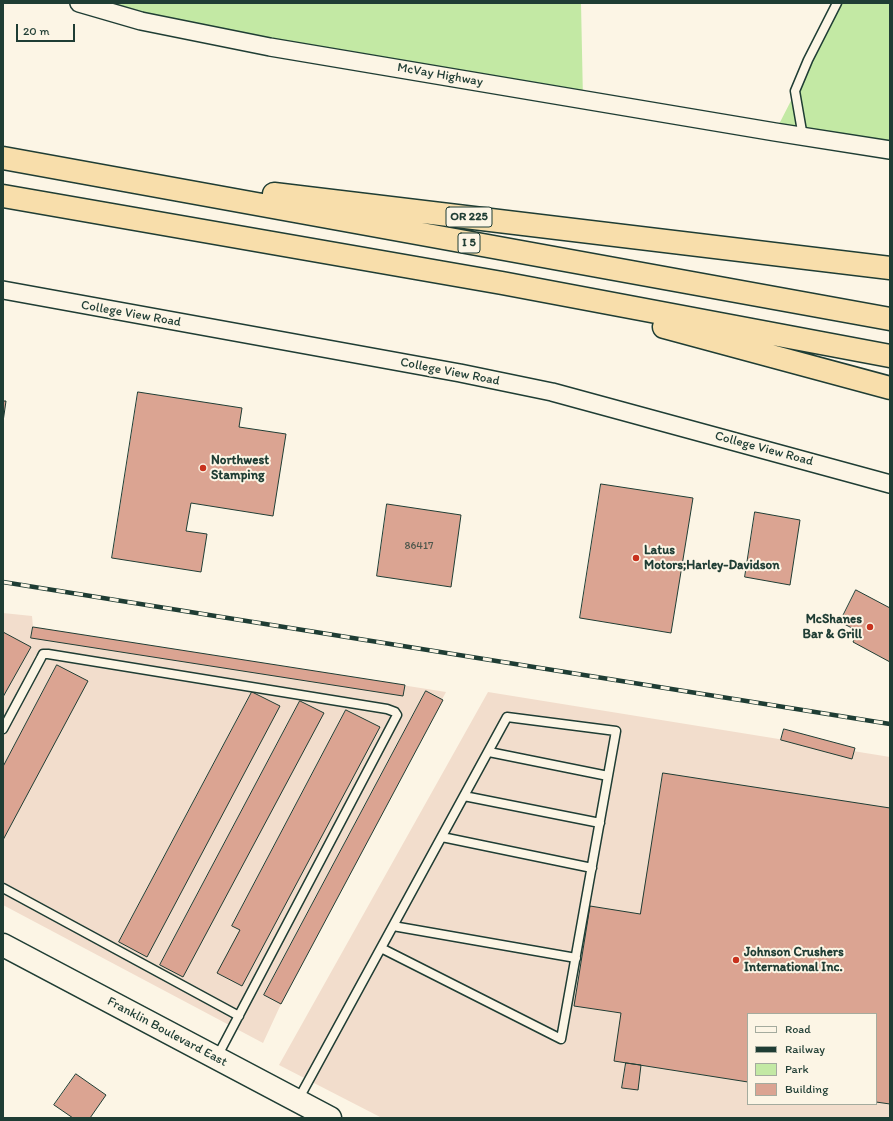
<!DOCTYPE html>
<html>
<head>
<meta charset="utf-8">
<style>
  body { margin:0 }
  #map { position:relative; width:893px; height:1121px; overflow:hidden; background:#fcf5e5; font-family:Itim,sans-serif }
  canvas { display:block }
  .frame { position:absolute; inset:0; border:4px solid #1f3d34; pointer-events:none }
  .legend { position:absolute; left:747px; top:1013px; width:130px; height:92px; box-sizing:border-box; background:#fcf5e5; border:1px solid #a4ab9e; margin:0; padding:5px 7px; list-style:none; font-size:12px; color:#1f3d34 }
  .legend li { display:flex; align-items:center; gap:8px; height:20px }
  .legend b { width:20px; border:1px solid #a4ab9e }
  .scale { position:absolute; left:16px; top:24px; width:59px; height:18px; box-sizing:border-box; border:2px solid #1f3d34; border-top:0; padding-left:5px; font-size:12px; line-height:14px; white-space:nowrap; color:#1f3d34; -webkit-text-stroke:3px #fcf5e5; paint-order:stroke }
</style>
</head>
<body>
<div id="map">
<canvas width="893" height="1121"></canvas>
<div class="frame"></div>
<ul class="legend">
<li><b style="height:5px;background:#fcf5e5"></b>Road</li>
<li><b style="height:5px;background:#1f3d34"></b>Railway</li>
<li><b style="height:11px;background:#c3e9a4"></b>Park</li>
<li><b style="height:11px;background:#dba492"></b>Building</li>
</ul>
<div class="scale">20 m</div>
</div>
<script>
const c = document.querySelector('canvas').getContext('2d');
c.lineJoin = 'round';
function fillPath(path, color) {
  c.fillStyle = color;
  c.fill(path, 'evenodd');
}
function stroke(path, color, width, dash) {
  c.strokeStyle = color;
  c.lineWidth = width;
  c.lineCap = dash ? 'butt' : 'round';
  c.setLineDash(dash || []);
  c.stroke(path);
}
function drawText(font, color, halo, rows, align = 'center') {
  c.font = font + ' Itim,sans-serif';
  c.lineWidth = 4;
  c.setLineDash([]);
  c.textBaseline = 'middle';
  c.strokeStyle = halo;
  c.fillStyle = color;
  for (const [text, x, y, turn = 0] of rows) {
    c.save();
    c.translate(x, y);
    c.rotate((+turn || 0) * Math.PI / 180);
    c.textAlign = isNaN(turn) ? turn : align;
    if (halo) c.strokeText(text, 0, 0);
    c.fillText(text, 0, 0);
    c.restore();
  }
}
fillPath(new Path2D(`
  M3 613 32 616 33 627 446 692 281 1004 263 1043 3 905Z
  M488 692 890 757V1118H382L279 1065ZM748 1014H876V1104H748Z`), '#f2ddcc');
fillPath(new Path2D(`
  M89 3H581L583 100Z
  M841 3H890V145L775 132Z`), '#c3e9a4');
const building = new Path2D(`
  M138 392 242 408 239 427 286 434 273 516 191 503 186 531 207 534 201 572 112 558Z
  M3 401H6L3 422Z
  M601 484 693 498 671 633 580 618Z
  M387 504 461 515 451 587 377 576Z
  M755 512 800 520 790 585 745 577Z
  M856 590 890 608V662L853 642 858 631 840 622Z
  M33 627 405 685 403 696 31 638Z
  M3 632 31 647 3 697Z
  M57 665 88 681 3 840V767Z
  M426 691 443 700 281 1004 264 995Z
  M252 692 280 706 147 957 119 942Z
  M300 701 324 713 183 977 160 965Z
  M346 710 380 727 242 986 217 973 240 930 232 926Z
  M784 729 855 748 852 759 781 740Z
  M663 773 890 808V1104L876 1102V1014H748V1082L614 1061 621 1013 574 1006 590 906 640 914Z
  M626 1063 641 1065 638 1090 622 1088Z
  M76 1074 106 1095 90 1118H73L54 1105Z`);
fillPath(building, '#dba492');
stroke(building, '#1f3d34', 1);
const lane = new Path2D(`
  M803 137 795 91 808 60 837 3
  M3 729 41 658 43 654H48L387 709 395 712 397 715 217 1057
  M489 752 608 776
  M464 796 600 823
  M442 837 592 868
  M3 888 239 1016
  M393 926 576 958
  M298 1100 507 717 616 731 561 1039 381 948`);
const street = new Path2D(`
  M79 3 141 21 270 47 775 132 890 150
  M3 290 460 373 552 392 890 484`);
const secondary = new Path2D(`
  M3 945 330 1118`);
const highway = new Path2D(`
  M3 158 890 319
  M274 194 890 268
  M3 196 502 283 890 356
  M664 327 890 388`);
stroke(lane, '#1f3d34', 11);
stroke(street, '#1f3d34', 20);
stroke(secondary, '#1f3d34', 25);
stroke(highway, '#1f3d34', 25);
stroke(lane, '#fcf5e5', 8);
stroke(street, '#fcf5e5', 17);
stroke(secondary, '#fcf5e5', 22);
stroke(highway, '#f8deab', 22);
const rail = new Path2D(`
  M3 582 890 724`);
stroke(rail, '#1f3d34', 4.5);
stroke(rail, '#fcf5e5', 3, [9]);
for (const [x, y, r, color] of [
  [203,468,4,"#c8321e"],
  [636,558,4,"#c8321e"],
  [870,627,4,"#c8321e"],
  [736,960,4,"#c8321e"]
]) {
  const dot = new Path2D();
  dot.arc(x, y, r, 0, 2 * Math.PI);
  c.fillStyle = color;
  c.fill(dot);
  stroke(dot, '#fcf5e5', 1.5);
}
drawText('11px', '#4e574c', null, [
  ["86417",419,546]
]);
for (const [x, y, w] of [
  [469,217,46],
  [469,243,22]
]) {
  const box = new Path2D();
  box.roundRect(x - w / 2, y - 10, w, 20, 3);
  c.fillStyle = '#fcf5e5';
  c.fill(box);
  stroke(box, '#1f3d34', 1);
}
drawText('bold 12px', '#1f3d34', null, [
  ["OR 225",469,217],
  ["I 5",469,243]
]);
drawText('13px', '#1f3d34', '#fcf5e5', [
  ["McVay Highway",440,75,10],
  ["College View Road",131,314,10],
  ["College View Road",450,372,11],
  ["College View Road",764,449,15],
  ["Franklin Boulevard East",167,1032,28]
]);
drawText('bold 13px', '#1f3d34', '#fcf5e5', [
  ["Northwest",211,461],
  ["Stamping",211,476],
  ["Latus",644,551],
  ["Motors;Harley-Davidson",644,566],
  ["McShanes",862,620,"right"],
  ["Bar & Grill",862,635,"right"],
  ["Johnson Crushers",744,953],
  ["International Inc.",744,968]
], 'left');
</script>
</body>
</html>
